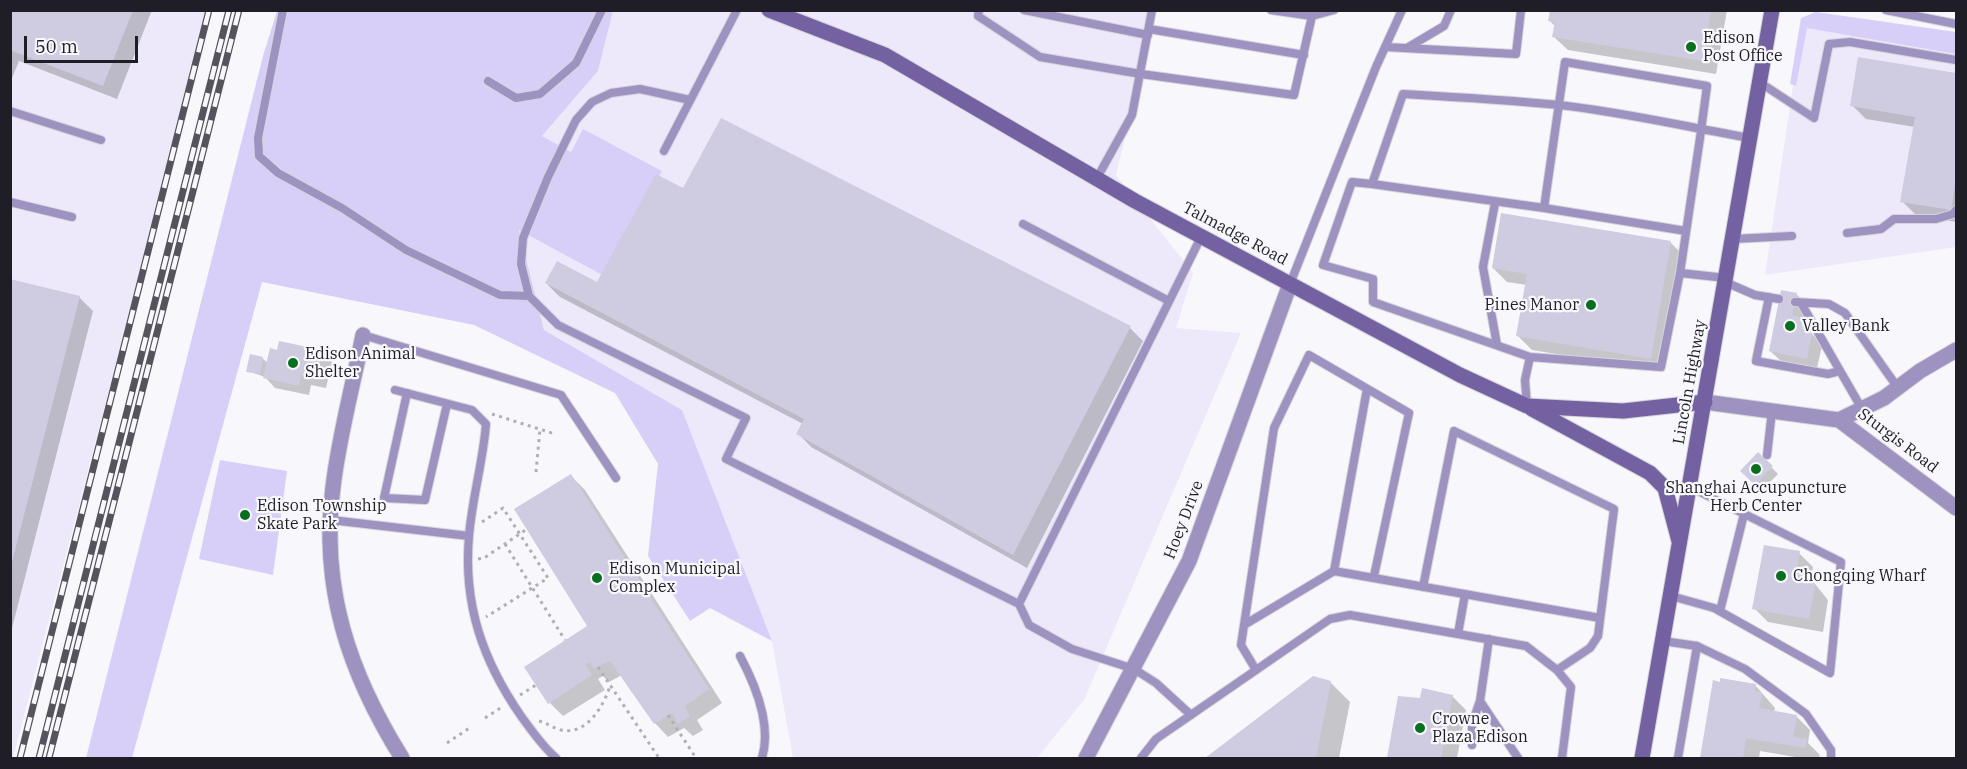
<!DOCTYPE html>
<html>
<head>
<meta charset="utf-8">
<style>
  body { margin:0 }
  #map { position:relative; width:1967px; height:769px; overflow:hidden; background:#f8f7fc; font-family:"IBM Plex Serif",serif }
  canvas { display:block }
  .frame { position:absolute; inset:0; border:12px solid #1f1e26; pointer-events:none }
  .scale { position:absolute; left:24px; top:36px; width:114px; height:27px; box-sizing:border-box; border:3px solid #1f1e26; border-top:0; padding-left:8px; font-size:18px; line-height:21px; white-space:nowrap; color:#1f1e26; -webkit-text-stroke:4px #f8f7fc; paint-order:stroke }
</style>
</head>
<body>
<div id="map">
<canvas width="1967" height="769"></canvas>
<div class="frame"></div>
<div class="scale">50 m</div>
</div>
<script>
const c = document.querySelector('canvas').getContext('2d');
c.lineJoin = 'round';
function fillPath(path, color) {
  c.fillStyle = color;
  c.fill(path, 'evenodd');
}
function stroke(path, color, width, dash) {
  c.strokeStyle = color;
  c.lineWidth = width;
  c.lineCap = dash ? 'butt' : 'round';
  c.setLineDash(dash || []);
  c.stroke(path);
}
function drawText(font, color, halo, rows, align = 'center') {
  c.font = font + ' "IBM Plex Serif",serif';
  c.lineWidth = 4.5;
  c.setLineDash([]);
  c.textBaseline = 'middle';
  c.strokeStyle = halo;
  c.fillStyle = color;
  for (const [text, x, y, turn = 0] of rows) {
    c.save();
    c.translate(x, y);
    c.rotate((+turn || 0) * Math.PI / 180);
    c.textAlign = isNaN(turn) ? turn : align;
    if (halo) c.strokeText(text, 0, 0);
    c.fillText(text, 0, 0);
    c.restore();
  }
}
fillPath(new Path2D(`
  M10 11H208L13 758H10Z
  M613 11H1156L1116 175 1193 273 1176 328 1241 333 1084 700 1037 758H793L772 641 682 410 544 330 519 229 604 276 584 130 571 153 542 136 598 71Z
  M1803 18 1956 47V247L1765 275Z`), '#ede9fb');
fillPath(new Path2D(`
  M277 11H613L598 71 542 136 571 152 583 129 662 171 604 276 519 230 544 330 682 410 772 641 710 608 690 621 648 556 658 464 615 393 474 325 262 282 132 758H86L263 56Z
  M1816 12 1956 32V54L1807 28 1796 86 1790 84 1801 18Z
  M220 460 287 471 273 575 199 559Z`), '#d8cff8');
fillPath(new Path2D(`
  M10 10H152L117 99 19 61 10 83Z
  M1551 10H1727L1716 74 1568 50 1554 37 1555 26 1549 20Z
  M1860 58 1956 75V222L1916 215 1902 201 1915 127 1866 119 1852 105Z
  M683 190 1130 328 1143 341 1027 568 811 447 798 433 803 424 560 297 546 283 597 284Z
  M1670 242 1684 256 1664 372 1532 350 1518 336 1527 285 1507 282 1493 268Z
  M10 280 79 297 93 311 10 636Z
  M1796 294 1807 304 1803 323 1822 346 1817 368 1781 361 1770 351Z
  M322 351 332 362 326 388 311 385 309 395 275 388 265 377 248 371 262 358 268 363Z
  M1758 454 1778 474 1762 490 1742 471Z
  M571 476 585 490 722 703 697 720 703 730 693 736 684 728 668 737 655 723 622 675 609 682 603 676 598 679 605 690 563 716 550 703 589 626Z
  M1799 553 1813 567 1811 579 1828 600 1823 632 1768 622 1754 608Z
  M1313 678 1330 682 1350 702 1339 758H1207Z
  M1715 682 1755 685 1775 708 1774 712 1796 716 1810 730 1808 743 1820 755 1819 758H1801L1760 751 1759 758H1701Z
  M1452 696 1466 710 1457 758H1389L1400 697 1421 699Z`), '#0003');
fillPath(new Path2D(`
  M10 10H133L103 86 10 50Z
  M1550 10H1711L1703 61 1552 37 1555 22 1548 21Z
  M1858 57 1956 73V180L1951 210 1900 202 1915 117 1850 106Z
  M721 118 1131 326 1013 555 796 434 804 419 545 283 557 261 597 282 656 174 683 188Z
  M1501 213 1671 241 1651 359 1516 336 1527 274 1492 268Z
  M10 279 80 296 11 566H10Z
  M1781 290 1797 293 1792 315 1799 317 1812 334 1807 359 1769 351Z
  M279 341 322 350 316 379 301 375 299 386 263 378 270 348 277 350Z
  M250 354 263 357 260 374 246 372Z
  M1758 452 1773 466 1755 485 1740 471Z
  M571 474 709 689 685 706 690 716 678 724 672 713 654 724 610 661 594 669 590 662 585 665 592 675 548 704 524 667 587 626 514 509Z
  M1764 545 1800 551 1797 569 1805 570 1803 582 1815 584 1809 619 1752 609Z
  M1313 676 1331 681 1316 758H1205Z
  M1720 678 1756 684 1755 691 1762 693 1759 708 1797 715 1793 737 1807 739 1805 748 1746 738 1743 758H1700L1713 680 1720 682Z
  M1422 688 1453 695 1441 758H1387L1398 696 1420 698Z`), '#cfcbe0');
const lane = new Path2D(`
  M283 10 258 138 259 156 278 173 342 208 406 250 500 295 529 296
  M979 10 978 16 1040 57 1141 74 1294 95 1312 16
  M1024 10 1148 35
  M1271 10 1312 16 1334 10
  M1886 10 1956 24
  M1149 29 1304 55
  M1385 47 1516 54 1521 10
  M1407 48 1444 26 1451 10
  M488 81 516 98 540 94 576 63 602 10
  M1759 82 1814 118 1829 44 1850 42 1956 60
  M690 100 640 89 611 93 592 102 576 120 548 177 523 238 521 264 529 296 558 325 746 418 726 459 1019 604 1202 235
  M10 111 101 140
  M664 151 737 10
  M1097 178 1132 115 1152 10
  M1372 184 1352 182 1323 265 1373 279V302L1530 357 1525 380 1527 406
  M10 202 72 217
  M1495 203 1483 267 1497 345
  M1544 208 1686 231
  M1023 224 1169 301
  M1847 233 1881 229 1894 219H1936L1953 214 1956 210
  M1733 239 1792 236
  M1680 273 1726 278
  M1725 282 1755 295 1779 299
  M1290 284 1376 67 1402 10
  M1769 297 1756 361 1828 374 1840 371
  M1795 302 1829 304 1845 313 1898 388
  M1801 303 1862 409
  M363 335 561 395 616 478
  M1530 357 1661 367 1680 273 1700 138 1707 86 1565 62 1544 208 1372 184 1403 94C1455 97 1507 100 1559 105 1623 112 1687 127 1750 138
  M395 390 472 410 486 424C483 462 472 499 469 536 463 605 483 661 521 716 532 731 542 746 556 758
  M407 393 384 498 425 500 447 404
  M1767 455 1772 411
  M331 520 469 536
  M1334 571 1367 389
  M1423 587 1454 431 1614 509 1598 636 1590 648 1557 670
  M1671 596 1714 608 1830 673 1841 562 1690 487
  M1019 604 1029 625 1072 649 1134 669 1156 683 1191 715
  M1720 611 1744 514
  M1244 625 1334 571 1600 618
  M1458 634 1465 594
  M1489 639 1480 701 1518 758
  M1663 641 1697 646 1678 758
  M1697 646 1745 669 1806 714 1831 750V758
  M740 656C756 686 772 725 762 758
  M1256 670 1241 645 1274 428 1309 355 1409 413 1374 576
  M1472 745V724L1480 701
  M1141 758 1156 739 1330 619 1350 615 1526 646 1557 670 1571 687 1562 758`);
const street = new Path2D(`
  M363 335C353 385 339 436 333 487 320 588 349 673 402 758
  M1705 402 1839 420 1956 508
  M1839 420 1884 398 1920 371 1956 350
  M1086 758 1189 561 1290 284`);
const secondary = new Path2D(`
  M769 10 885 55 1135 201 1460 375 1527 406 1623 411 1705 402
  M1532 409 1650 473 1665 488 1679 541
  M1642 758 1772 10`);
stroke(lane, '#d5d4da', 10);
stroke(street, '#d5d4da', 17);
stroke(secondary, '#d5d4da', 17);
stroke(new Path2D(`
  M492 414 555 434
  M536 472 540 429
  M482 522 503 508 548 578 486 617
  M505 544 565 640
  M478 559 484 558 527 529
  M598 667 659 758
  M520 695 536 685
  M668 715 696 758
  M485 718 502 707
  M539 721C547 723 553 728 561 730 587 736 604 705 610 686
  M447 743 471 727`), '#b0afb5', 3, [3, 4.5]);
stroke(lane, '#9d92c0', 8);
stroke(street, '#9d92c0', 15);
stroke(secondary, '#7361a2', 15);
const rail = new Path2D(`
  M20 758 209 10
  M39 758 229 10
  M49 758 239 10`);
stroke(rail, '#55545c', 7);
stroke(rail, '#f8f7fc', 4.5, [14]);
for (const [x, y, r, color] of [
  [1691,47,6,"#076f1e"],
  [1591,305,6,"#076f1e"],
  [1790,326,6,"#076f1e"],
  [293,363,6,"#076f1e"],
  [1756,469,6,"#076f1e"],
  [245,515,6,"#076f1e"],
  [1781,576,6,"#076f1e"],
  [597,578,6,"#076f1e"],
  [1420,728,6,"#076f1e"]
]) {
  const dot = new Path2D();
  dot.arc(x, y, r, 0, 2 * Math.PI);
  c.fillStyle = color;
  c.fill(dot);
  stroke(dot, '#f8f7fc', 2);
}
drawText('16px', '#1f1e26', '#f8f7fc', [
  ["Edison",1703,38],
  ["Post Office",1703,56],
  ["Pines Manor",1579,305,"right"],
  ["Valley Bank",1802,326],
  ["Edison Animal",305,354],
  ["Shelter",305,372],
  ["Shanghai Accupuncture",1756,488,"center"],
  ["Herb Center",1756,506,"center"],
  ["Edison Township",257,506],
  ["Skate Park",257,524],
  ["Edison Municipal",609,569],
  ["Complex",609,587],
  ["Chongqing Wharf",1793,576],
  ["Crowne",1432,719],
  ["Plaza Edison",1432,737]
], 'left');
drawText('16px', '#1f1e26', '#f8f7fc', [
  ["Talmadge Road",1235,234,28],
  ["Lincoln Highway",1690,382,-80],
  ["Sturgis Road",1898,441,37],
  ["Hoey Drive",1184,520,-69]
]);
</script>
</body>
</html>
